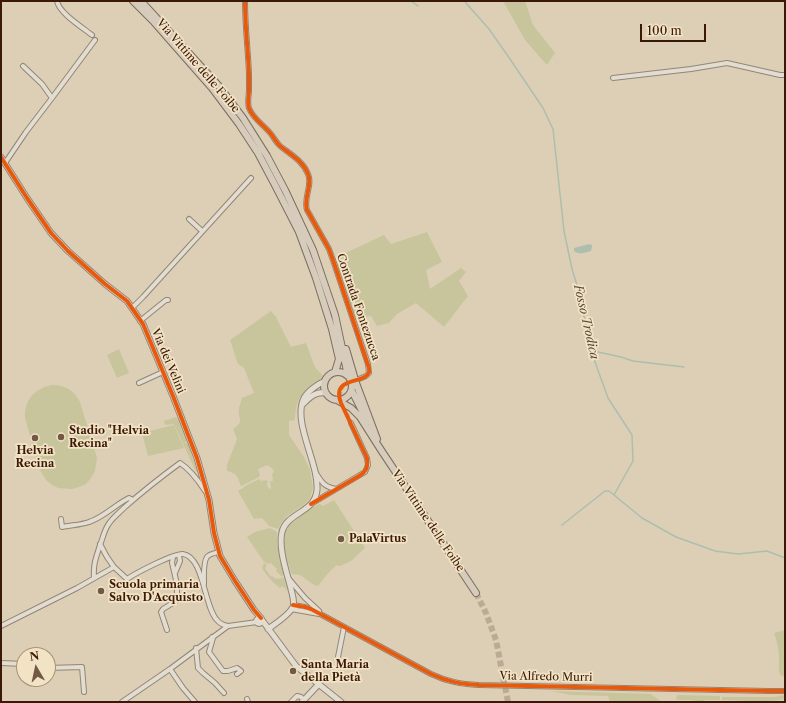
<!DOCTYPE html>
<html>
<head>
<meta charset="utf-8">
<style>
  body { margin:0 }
  #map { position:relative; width:786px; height:703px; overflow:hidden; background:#dccfb6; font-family:"Libre Caslon Text",serif }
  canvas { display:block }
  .frame { position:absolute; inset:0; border:2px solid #3b1908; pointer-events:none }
  .north { position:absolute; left:16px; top:647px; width:40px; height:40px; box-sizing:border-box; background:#f3e3c5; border:1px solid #a99279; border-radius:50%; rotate:351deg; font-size:11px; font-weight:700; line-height:16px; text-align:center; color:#3b1908 }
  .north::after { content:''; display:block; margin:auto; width:14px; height:18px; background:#735945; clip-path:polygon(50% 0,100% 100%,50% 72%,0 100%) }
  .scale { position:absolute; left:640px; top:24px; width:66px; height:18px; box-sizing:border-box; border:2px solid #3b1908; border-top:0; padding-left:5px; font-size:12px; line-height:14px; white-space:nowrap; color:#3b1908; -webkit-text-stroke:3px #f3e3c5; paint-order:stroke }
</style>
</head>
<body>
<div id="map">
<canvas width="786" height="703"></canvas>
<div class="frame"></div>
<div class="north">N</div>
<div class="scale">100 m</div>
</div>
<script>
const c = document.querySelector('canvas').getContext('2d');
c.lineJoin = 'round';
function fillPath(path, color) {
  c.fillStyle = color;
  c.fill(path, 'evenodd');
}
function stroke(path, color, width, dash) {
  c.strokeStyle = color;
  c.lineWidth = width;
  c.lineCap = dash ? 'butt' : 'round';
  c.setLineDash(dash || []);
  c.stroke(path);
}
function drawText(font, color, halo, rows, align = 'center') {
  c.font = font + ' "Libre Caslon Text",serif';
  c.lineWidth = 3.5;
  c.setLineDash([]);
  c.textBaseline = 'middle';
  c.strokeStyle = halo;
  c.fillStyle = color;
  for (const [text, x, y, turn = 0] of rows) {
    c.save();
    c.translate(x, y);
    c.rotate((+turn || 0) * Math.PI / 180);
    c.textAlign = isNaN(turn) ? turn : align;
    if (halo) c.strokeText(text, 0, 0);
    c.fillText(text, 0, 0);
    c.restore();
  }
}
fillPath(new Path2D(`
  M503 1H525L533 25 555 53 547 65 525 40 511 15Z
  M427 232 442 262 426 270 430 289 461 268 466 272 459 281 468 296 444 327 416 303 397 314 389 323 377 326 371 316 355 318 335 258 384 235 391 244Z
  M271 311 276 317 291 347 306 343 315 367 323 376C320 381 316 383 311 387 298 396 296 404 295 420L289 421V435L304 457 310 470 313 488 310 498 305 504 287 516 282 522 278 529 269 526 262 518 254 519 238 491 247 485 259 479 261 481 266 480 268 481 267 485 269 489 271 488 270 481H273L272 474 274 472 272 468 267 465 258 469 260 475 259 477 241 486C237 476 238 474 227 471V465L237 439 233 429C246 420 237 419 239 408 240 405 241 401 242 398L254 393 244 368 238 364 230 340Z
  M119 349 129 373 117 378 107 355Z
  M52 385C65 385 74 390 80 402L97 458 95 471 91 478 86 484 79 487 72 489 58 488 52 485 46 480 40 470 25 418C24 400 35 388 52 385Z
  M176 417 179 420 187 441 185 442 186 444 187 443 188 444 197 471 196 472 174 424 165 425 164 421Z
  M174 425 184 448 148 456 142 433Z
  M334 500 365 548 351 561 340 566 337 565 330 571 318 586 314 585 300 575 292 574C286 558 277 533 293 520 299 515 310 509 317 505L320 504 323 506Z
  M270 528 277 532V543L284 575 281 576 276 571 277 569 271 563 269 564 264 562 247 537 255 532Z
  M264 563 267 565 265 568 271 577 272 576 276 579 284 578 287 591H286V589L282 586 280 588C272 582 267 576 262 568Z
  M785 630V674L783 676H781C778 670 779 670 779 663 780 655 777 641 774 633Z
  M550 691 651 694 662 702H610L608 696 571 695Z
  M677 695 720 696V700H705L703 702 690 700H678L676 699Z
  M785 695V699C765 703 743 700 722 700V697H774Z`), '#c8c59c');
fillPath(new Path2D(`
  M589 244 592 245V247L591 251C585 253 579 255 574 251V248Z`), '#adbeaf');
stroke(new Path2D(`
  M411 1 418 6
  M465 1 466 3 489 29 510 59 543 108 553 129 564 231 572 269 580 295 590 348 608 398 632 435 633 461 614 495 642 518 676 537 715 551 738 554 767 551 785 558
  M592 350 598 352 621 357 633 361 684 367
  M562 525 605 491H609L614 495`), '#adbeaf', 1.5);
stroke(new Path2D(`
  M351 423 340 399C339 386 346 383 356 380`), '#bcab93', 4, [4, 2]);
stroke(new Path2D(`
  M476 593 486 613 496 640 508 702`), '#bcab93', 6, [6, 3]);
const minor = new Path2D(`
  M57 1C59 13 82 27 92 35
  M245 1C245 26 248 50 249 74 249 79 249 85 249 90 249 96 247 102 249 108 253 119 264 125 271 134 274 138 276 142 280 146 290 154 303 161 308 174 313 185 303 198 307 210L329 249 334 263 368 364 369 373 366 376 359 379
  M613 78 691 69 727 63 780 75H785
  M52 98 95 40
  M5 163 26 132 52 98 42 84 23 66
  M189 219 202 231
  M132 308 143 297 251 178
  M140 321 166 300H168
  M139 383 163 372
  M316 473C322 483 325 487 336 489
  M311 504 365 472 368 465 367 458 351 423
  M61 519 62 527C71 525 81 525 89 522 103 518 116 504 129 498L133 500
  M100 544 107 557 114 567 127 579C136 573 174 553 183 554 204 557 204 607 217 620 220 624 223 625 228 626
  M175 573 180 561 179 555
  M94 578C93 564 96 558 100 545 103 538 104 531 108 525 112 518 119 513 125 507 143 491 161 477 180 463 191 470 198 480 205 491
  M289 579 305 598 319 611
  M204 584C204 578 203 562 207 557 209 554 215 553 219 552
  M293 605 305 607 311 609 431 674C448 682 461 684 479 685L769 691H785
  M291 609 319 614
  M1 626 77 588 114 567
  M167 630 161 612 163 609 168 606 177 600V584L172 563 173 557
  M212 637 213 638 209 652 223 671H228L237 668 241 671 237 674
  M196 648 198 668 203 673 215 683 224 693
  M338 657 344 627
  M1 663 24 664
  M48 668 82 667 84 692
  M170 669 183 688 195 702
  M247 699 248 702
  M122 702 170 669 228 626 257 622
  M291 702 297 696 301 697 304 700`);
const tertiary = new Path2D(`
  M1 157 27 198 51 233 68 251 105 284 127 301 143 324 173 396 197 458 209 500 214 533 220 556 235 581 254 610 261 618
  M303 404C310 397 316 391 326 393
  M256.5 621a2.5 2.5 0 1 1 5 0a2.5 2.5 0 1 1-5 0Z
  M262 620 296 666 341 702
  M268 629C275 624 289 615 293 607 295 601 292 594 291 589 287 573 278 548 282 532 287 512 315 513 317 490 319 463 292 422 304 398 308 391 318 384 325 381
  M302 702 319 684`);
const primary = new Path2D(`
  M133 1 154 22 212 88 239 124 258 153 275 185 299 232 316 278 332 329 339 359 335 372
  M141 1 218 85 243 118 267 156 285 190 313 250 335 315 348 376
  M346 349 356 383 377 439
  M324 386a14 14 0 1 1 28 0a14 14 0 1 1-28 0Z
  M352 391 367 421
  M337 400 351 408 360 417 381 450 476 593`);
stroke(minor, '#928676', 6);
stroke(tertiary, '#928676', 7);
stroke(primary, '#7a6e60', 8);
stroke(minor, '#e3dcd0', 4);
stroke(tertiary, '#e3dcd0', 5);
stroke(primary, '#d7ccbb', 6);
stroke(new Path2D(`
  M245 1C245 26 248 50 249 74 249 79 249 85 249 90 249 96 247 102 249 108 253 119 264 125 271 134 274 138 276 142 280 146 290 154 303 161 308 174 313 185 303 198 307 210L329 249 334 263 369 368C369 371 370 372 368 374 362 384 331 377 341 403L367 458C368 467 367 471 359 476L311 504
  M1 157 27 198 51 233 68 251 105 284 127 301 143 324 173 396 197 458 209 500 214 533 220 556 235 581 254 610 261 618
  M293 605 305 607 311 609 431 674C448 682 461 684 479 685L769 691H785`), '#e8590c', 4);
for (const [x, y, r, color] of [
  [61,437,4,"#735945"],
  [35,438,4,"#735945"],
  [341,539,4,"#735945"],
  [101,591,4,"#735945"],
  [293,671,4,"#735945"]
]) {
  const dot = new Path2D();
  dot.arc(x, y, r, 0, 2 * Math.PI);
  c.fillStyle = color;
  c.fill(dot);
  stroke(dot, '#f3e3c5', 1.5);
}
drawText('11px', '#3b1908', '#f3e3c5', [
  ["Via Vittime delle Foibe",198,66,49],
  ["Contrada Fontezucca",358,307,71],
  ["Via dei Velini",168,361,67],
  ["Via Vittime delle Foibe",428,521,56],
  ["Via Alfredo Murri",546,677,1]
]);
drawText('bold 11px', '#3b1908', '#f3e3c5', [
  ["Stadio \"Helvia",69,431],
  ["Recina\"",69,444],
  ["Helvia",35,451,"center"],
  ["Recina",35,464,"center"],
  ["PalaVirtus",349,539],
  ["Scuola primaria",109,585],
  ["Salvo D'Acquisto",109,598],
  ["Santa Maria",301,665],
  ["della Pietà",301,678]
], 'left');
drawText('italic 12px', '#574839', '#f3e3c5', [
  ["Fosso Trodica",586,322,77]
]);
</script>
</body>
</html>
